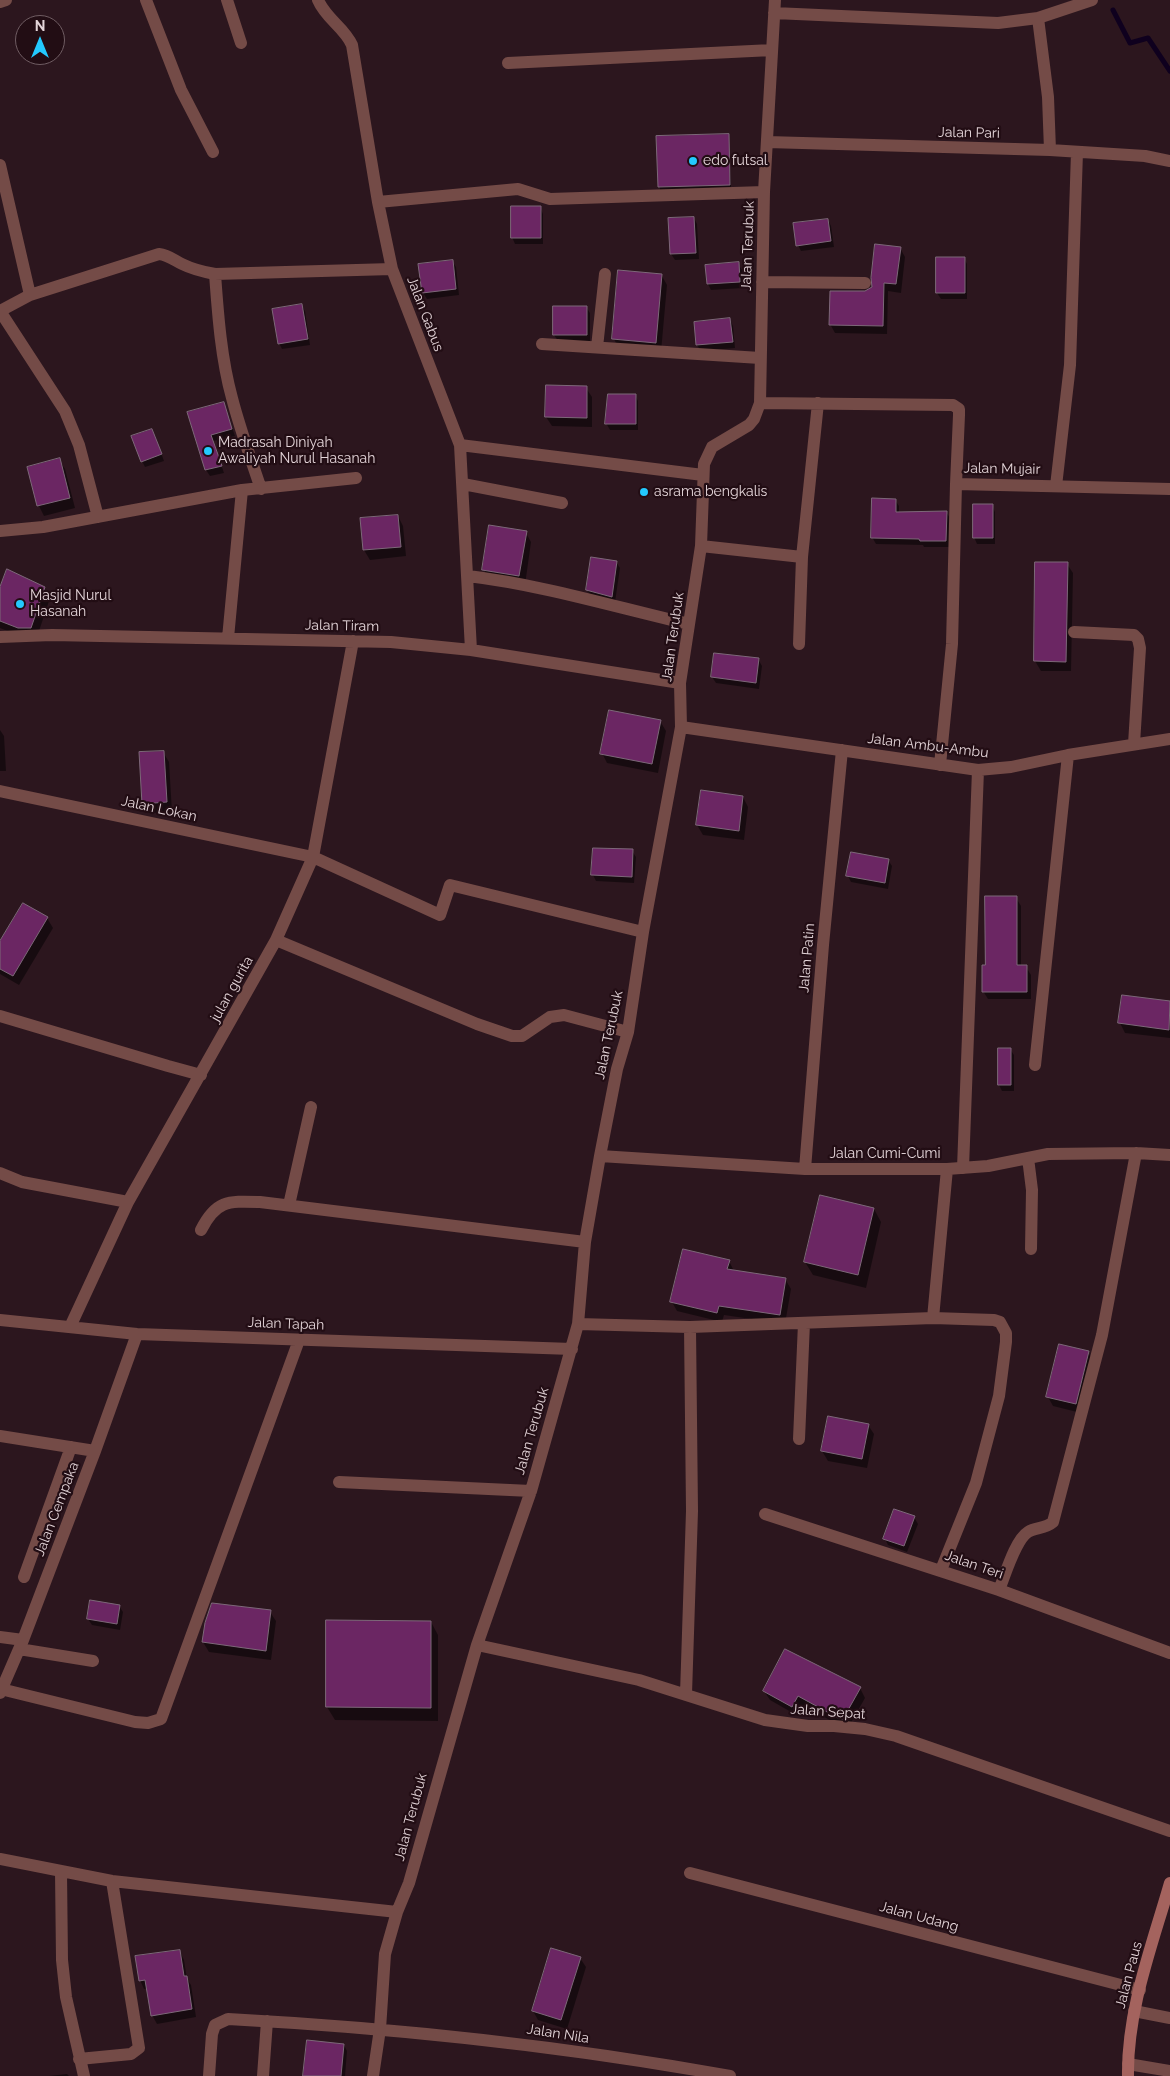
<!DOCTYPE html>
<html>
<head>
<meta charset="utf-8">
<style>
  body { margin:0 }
  #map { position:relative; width:1170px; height:2076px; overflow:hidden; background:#2c161e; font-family:Raleway,sans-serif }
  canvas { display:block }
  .north { position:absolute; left:15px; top:15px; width:50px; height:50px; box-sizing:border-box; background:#220d14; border:1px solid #705d63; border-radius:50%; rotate:0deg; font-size:14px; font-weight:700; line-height:20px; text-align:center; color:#e4d5d9 }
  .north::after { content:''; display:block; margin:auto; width:18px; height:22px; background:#23c9fe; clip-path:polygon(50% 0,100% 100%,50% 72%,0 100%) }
</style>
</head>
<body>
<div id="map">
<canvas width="1170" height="2076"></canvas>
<div class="north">N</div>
</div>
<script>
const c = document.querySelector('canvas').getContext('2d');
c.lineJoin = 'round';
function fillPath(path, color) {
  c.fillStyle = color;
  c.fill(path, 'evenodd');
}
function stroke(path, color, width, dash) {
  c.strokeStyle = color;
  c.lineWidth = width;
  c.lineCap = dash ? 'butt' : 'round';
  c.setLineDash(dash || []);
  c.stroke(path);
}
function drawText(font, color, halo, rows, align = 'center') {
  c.font = font + ' Raleway,sans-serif';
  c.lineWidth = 4.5;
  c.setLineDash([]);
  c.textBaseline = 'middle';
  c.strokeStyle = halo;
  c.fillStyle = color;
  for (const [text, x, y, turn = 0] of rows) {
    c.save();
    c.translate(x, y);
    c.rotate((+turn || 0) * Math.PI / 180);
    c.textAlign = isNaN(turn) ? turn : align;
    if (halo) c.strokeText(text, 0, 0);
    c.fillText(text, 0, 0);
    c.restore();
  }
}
fillPath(new Path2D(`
  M728 136 731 187 660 190 658 137Z
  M540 207 543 214V244H515L512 237Z
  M694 218 697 224 699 259 675 260 671 254 669 219Z
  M828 220 831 226 834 247 801 251 798 245Z
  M900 248 905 257 901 293 888 291 887 334 835 333 830 324 870 291Z
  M964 258 967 264V299H941L937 293Z
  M452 261 456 267 459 295 427 299 423 293Z
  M738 264 742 270 743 288 711 290 708 284 706 266Z
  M662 276 667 285 661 352 619 349 614 339Z
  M301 305 305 311 310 345 282 349 279 343Z
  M586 307 590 313V341H558L554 335Z
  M730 320 733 326 735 348 701 351 697 345Z
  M586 388 592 397V427L552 426 546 417Z
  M635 395 638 401V430H610L606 423Z
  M223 403 235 436 213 441 224 473 210 476 206 470 189 413Z
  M155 436 164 461 145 467 142 461Z
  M59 460 65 469 75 508 44 516 39 506 28 468Z
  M895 500 899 506V513L946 512 950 518 949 547H924L923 545 876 544 872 537Z
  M992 505 995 512V544H977L974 537Z
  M398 516 403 526 406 556 370 560 364 550Z
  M526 533 531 542 525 585 489 579 484 570Z
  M616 562 620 568 615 602 591 596 587 590Z
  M1036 563 1067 564 1073 573 1071 671H1041L1035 661Z
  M44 588 50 598 37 637 25 638 0 628V590Z
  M715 654 758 659 762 666 759 689 716 683 712 677Z
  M660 721 666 731 658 773 607 763 602 753Z
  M0 730 4 736 6 771H0Z
  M163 752 169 762 172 812 149 813 143 803Z
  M743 797 748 807 744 840 703 835 697 825Z
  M594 849 632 851 636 857 634 883 596 881 593 875Z
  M888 860 892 866 888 889 851 882 848 876Z
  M1016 898 1021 906V967H1026L1031 975V999H988L983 991 986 967Z
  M47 918 53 928 19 985 0 974V944Z
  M1123 996 1170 1002V1038L1125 1033 1120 1023Z
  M1010 1049 1014 1055V1091H1002L999 1085Z
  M874 1209 881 1222 866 1288 813 1275 805 1262Z
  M729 1261 734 1271 785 1279 791 1289 785 1324 724 1315 722 1322 677 1311 672 1302Z
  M1088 1352 1094 1362 1081 1413 1053 1406 1048 1397Z
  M868 1425 874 1434 867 1468 828 1461 822 1451Z
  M914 1517 918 1524 907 1552 888 1545 885 1539Z
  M119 1606 123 1612 120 1630 92 1625 88 1619Z
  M270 1612 276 1621 271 1660 209 1652 203 1642Z
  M328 1621 431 1622 438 1635V1721L335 1720 327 1707Z
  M860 1688 865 1698 848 1728H844L803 1705 798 1716 770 1700 764 1691Z
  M180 1952 184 1960 187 1979 191 1985 196 2017 157 2024 152 2015 148 1988 144 1989 140 1980Z
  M580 1958 586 1967 567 2029 538 2020 533 2011Z
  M344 2045 347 2051 345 2076H305Z
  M67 2074 69 2076H49Z`), '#0007');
stroke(new Path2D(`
  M1113 10 1130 43 1148 38 1170 71`), '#0f001e', 5);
const building = new Path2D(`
  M729 134 730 185 658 187 656 136Z
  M511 206H541V238H511Z
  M694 217 696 253 670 254 668 218Z
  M828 219 831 241 796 246 793 223Z
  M875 244 901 247 896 284 884 283 883 326 829 325 830 291H865L872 287 871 278Z
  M936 257H965V293H936Z
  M453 260 456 289 422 293 418 264Z
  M739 262 740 282 707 284 705 265Z
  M618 270 662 274 656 343 612 339Z
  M302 304 308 339 278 344 272 309Z
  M553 306H587V335H553Z
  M730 318 733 342 696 345 694 322Z
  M546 385 587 386V418L545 417Z
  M608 394H636V424H605Z
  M224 402 232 429 211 435 222 466 205 470 187 412Z
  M152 429 162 454 141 462 131 436Z
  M60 458 70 498 37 506 27 467Z
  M872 498 896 499V512L947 511 946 541H920L919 539 871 538Z
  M973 504H993V538H973Z
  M398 515 401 547 363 550 360 518Z
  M489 525 527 531 519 576 482 570Z
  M591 557 617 561 612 597 586 590Z
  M1035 562H1068L1066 662 1034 661Z
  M7 569 45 587 31 628H18L0 621V587Z
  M714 653 759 658 756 683 711 677Z
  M609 710 661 720 652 764 600 754Z
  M164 751 167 802 142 804 139 752Z
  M701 790 743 796 739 831 696 825Z
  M593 848 633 849 632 877 591 875Z
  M851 852 889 859 885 883 846 876Z
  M985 896H1017V965H1027V992H982V965H985Z
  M23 903 48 917 13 976 0 969V941Z
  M1122 995 1170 1001 1169 1030 1118 1023Z
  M998 1048H1011V1085H998Z
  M820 1195 874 1208 858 1275 804 1262Z
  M683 1249 730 1260 727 1269 786 1278 780 1315 719 1306 717 1313 670 1302Z
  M1059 1344 1089 1351 1076 1404 1046 1397Z
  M828 1416 869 1424 862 1459 821 1451Z
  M894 1509 915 1516 904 1546 883 1539Z
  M90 1600 120 1605 117 1624 87 1619Z
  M212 1603 271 1610 266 1651 202 1642 205 1623Z
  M326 1620 431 1621V1708L326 1707Z
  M785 1649 861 1687 843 1719 838 1718 798 1696 792 1707 763 1691Z
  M551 1948 581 1957 561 2020 532 2011Z
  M180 1950 184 1976H187L192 2009 151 2016 145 1980 139 1981 135 1956Z
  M307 2040 344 2044 341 2076H303Z`);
fillPath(building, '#6b2663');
stroke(building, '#7d6879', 1);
stroke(new Path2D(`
  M146 0 181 90 213 152
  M227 0 241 43
  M318 0C326 19 344 27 352 45L378 202 392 269 460 445 471 650
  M0 2 6 0
  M774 13 998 23 1038 18 1092 0
  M1038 18 1048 97 1050 150
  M508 63 772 50
  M767 142 1050 150 1145 156 1170 161
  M0 165 30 295
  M378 202 518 189 550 199 764 192
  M215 274C218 315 221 358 232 398 240 429 251 459 261 489
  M762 282 865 283
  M542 344 760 358
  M597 347 605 274
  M760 403 953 405 959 409V415L956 484 1170 489
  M460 445 703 475
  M463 484 562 503
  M1056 486 1070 365 1077 152
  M98 517 79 445 65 411 0 311 30 295 159 254C168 255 174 260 182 264 192 269 204 272 215 274L392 269
  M0 531 43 527 242 490 356 478
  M701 546 802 557
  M468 576C543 585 615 607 689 624
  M1074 632 1134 635 1138 639 1140 648 1134 744
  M0 637 52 635 391 642 471 650 680 683
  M228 638 242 490
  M799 644 802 557 818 403
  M681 727 978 770 1011 767 1068 755 1170 739
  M940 765 952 644 956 484
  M0 791 313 857 440 915 450 885 643 932
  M276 940 477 1024 512 1036H522L550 1017 564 1015 628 1032
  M0 1016 168 1066 201 1075
  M1035 1065 1068 755
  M600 1156 805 1169H947L988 1166 1048 1154 1136 1153 1170 1155
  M1028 1158 1032 1190 1031 1249
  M963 1168 978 770
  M805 1169 823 945 842 750
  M0 1173 22 1182 128 1202
  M289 1205 311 1107
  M201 1230C216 1200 228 1201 260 1202L585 1242
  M933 1318 947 1169
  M0 1320 137 1334 572 1349
  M578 1324 690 1327 933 1318 994 1320 1000 1322 1006 1333V1342L999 1396 976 1483 941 1570
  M70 1327 128 1202 276 940 313 857 353 641
  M0 1436 95 1451
  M799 1439 804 1323
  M339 1482 531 1491
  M765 1514 999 1590 1170 1653
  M24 1577 71 1447
  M999 1590C1005 1576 1015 1540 1028 1532 1036 1527 1045 1529 1053 1522L1102 1335 1136 1153
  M0 1637 23 1640
  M477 1645 639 1680 765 1720 808 1726H834L865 1729 896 1736 1170 1831
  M19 1649 93 1661
  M1 1689 135 1722 148 1723 161 1719 299 1340
  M0 1693 23 1640 95 1451 137 1334
  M686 1694 692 1511 690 1327
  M0 1859 112 1881 397 1912
  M61 1872 62 1960 66 1997 84 2076
  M690 1873 1140 1990
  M1134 2011 1170 2018
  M79 2059 131 2054 139 2048 112 1881
  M1128 2064 1170 2071
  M209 2076 212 2034 215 2025 228 2019C397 2028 564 2046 730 2076
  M263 2076 267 2021
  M373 2076 380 2029 385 1954 397 1912 409 1883 477 1645 531 1491 578 1324 585 1242 600 1156 617 1069 628 1032 643 932 681 727 680 683 701 546 704 464 712 447 749 425 754 419 760 403 764 192 775 0`), '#744b47', 12);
stroke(new Path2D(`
  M1128 2076C1127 2010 1152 1946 1170 1883`), '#a4635e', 12);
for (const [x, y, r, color] of [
  [693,161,5,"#23c9fe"],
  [208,451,5,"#23c9fe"],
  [644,492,5,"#23c9fe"],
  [20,604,5,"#23c9fe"]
]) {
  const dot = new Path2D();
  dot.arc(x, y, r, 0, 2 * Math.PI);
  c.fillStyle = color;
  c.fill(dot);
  stroke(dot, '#220d14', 2);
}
drawText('14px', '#e4d5d9', '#220d14', [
  ["Jalan Pari",969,133,1],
  ["Jalan Terubuk",748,246,-88],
  ["Jalan Gabus",425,314,69],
  ["Jalan Mujair",1002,469,1],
  ["Jalan Tiram",342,626,1],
  ["Jalan Terubuk",673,637,-82],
  ["Jalan Ambu-Ambu",928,746,7],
  ["Jalan Lokan",159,809,12],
  ["Jalan Patin",807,958,-85],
  ["julan gurita",232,989,-61],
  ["Jalan Terubuk",609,1035,-78],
  ["Jalan Cumi-Cumi",885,1154],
  ["Jalan Tapah",286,1324,2],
  ["Jalan Terubuk",532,1431,-74],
  ["Jalan Cempaka",57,1509,-69],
  ["Jalan Teri",974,1565,19],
  ["Jalan Sepat",828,1712,4],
  ["Jalan Terubuk",411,1817,-75],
  ["Jalan Udang",919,1917,15],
  ["Jalan Paus",1129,1975,-75],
  ["Jalan Nila",558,2034,9]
]);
drawText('14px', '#e4d5d9', '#220d14', [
  ["edo futsal",703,161],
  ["Madrasah Diniyah",218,443],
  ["Awaliyah Nurul Hasanah",218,459],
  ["asrama bengkalis",654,492],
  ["Masjid Nurul",30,596],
  ["Hasanah",30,612]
], 'left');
</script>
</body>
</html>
